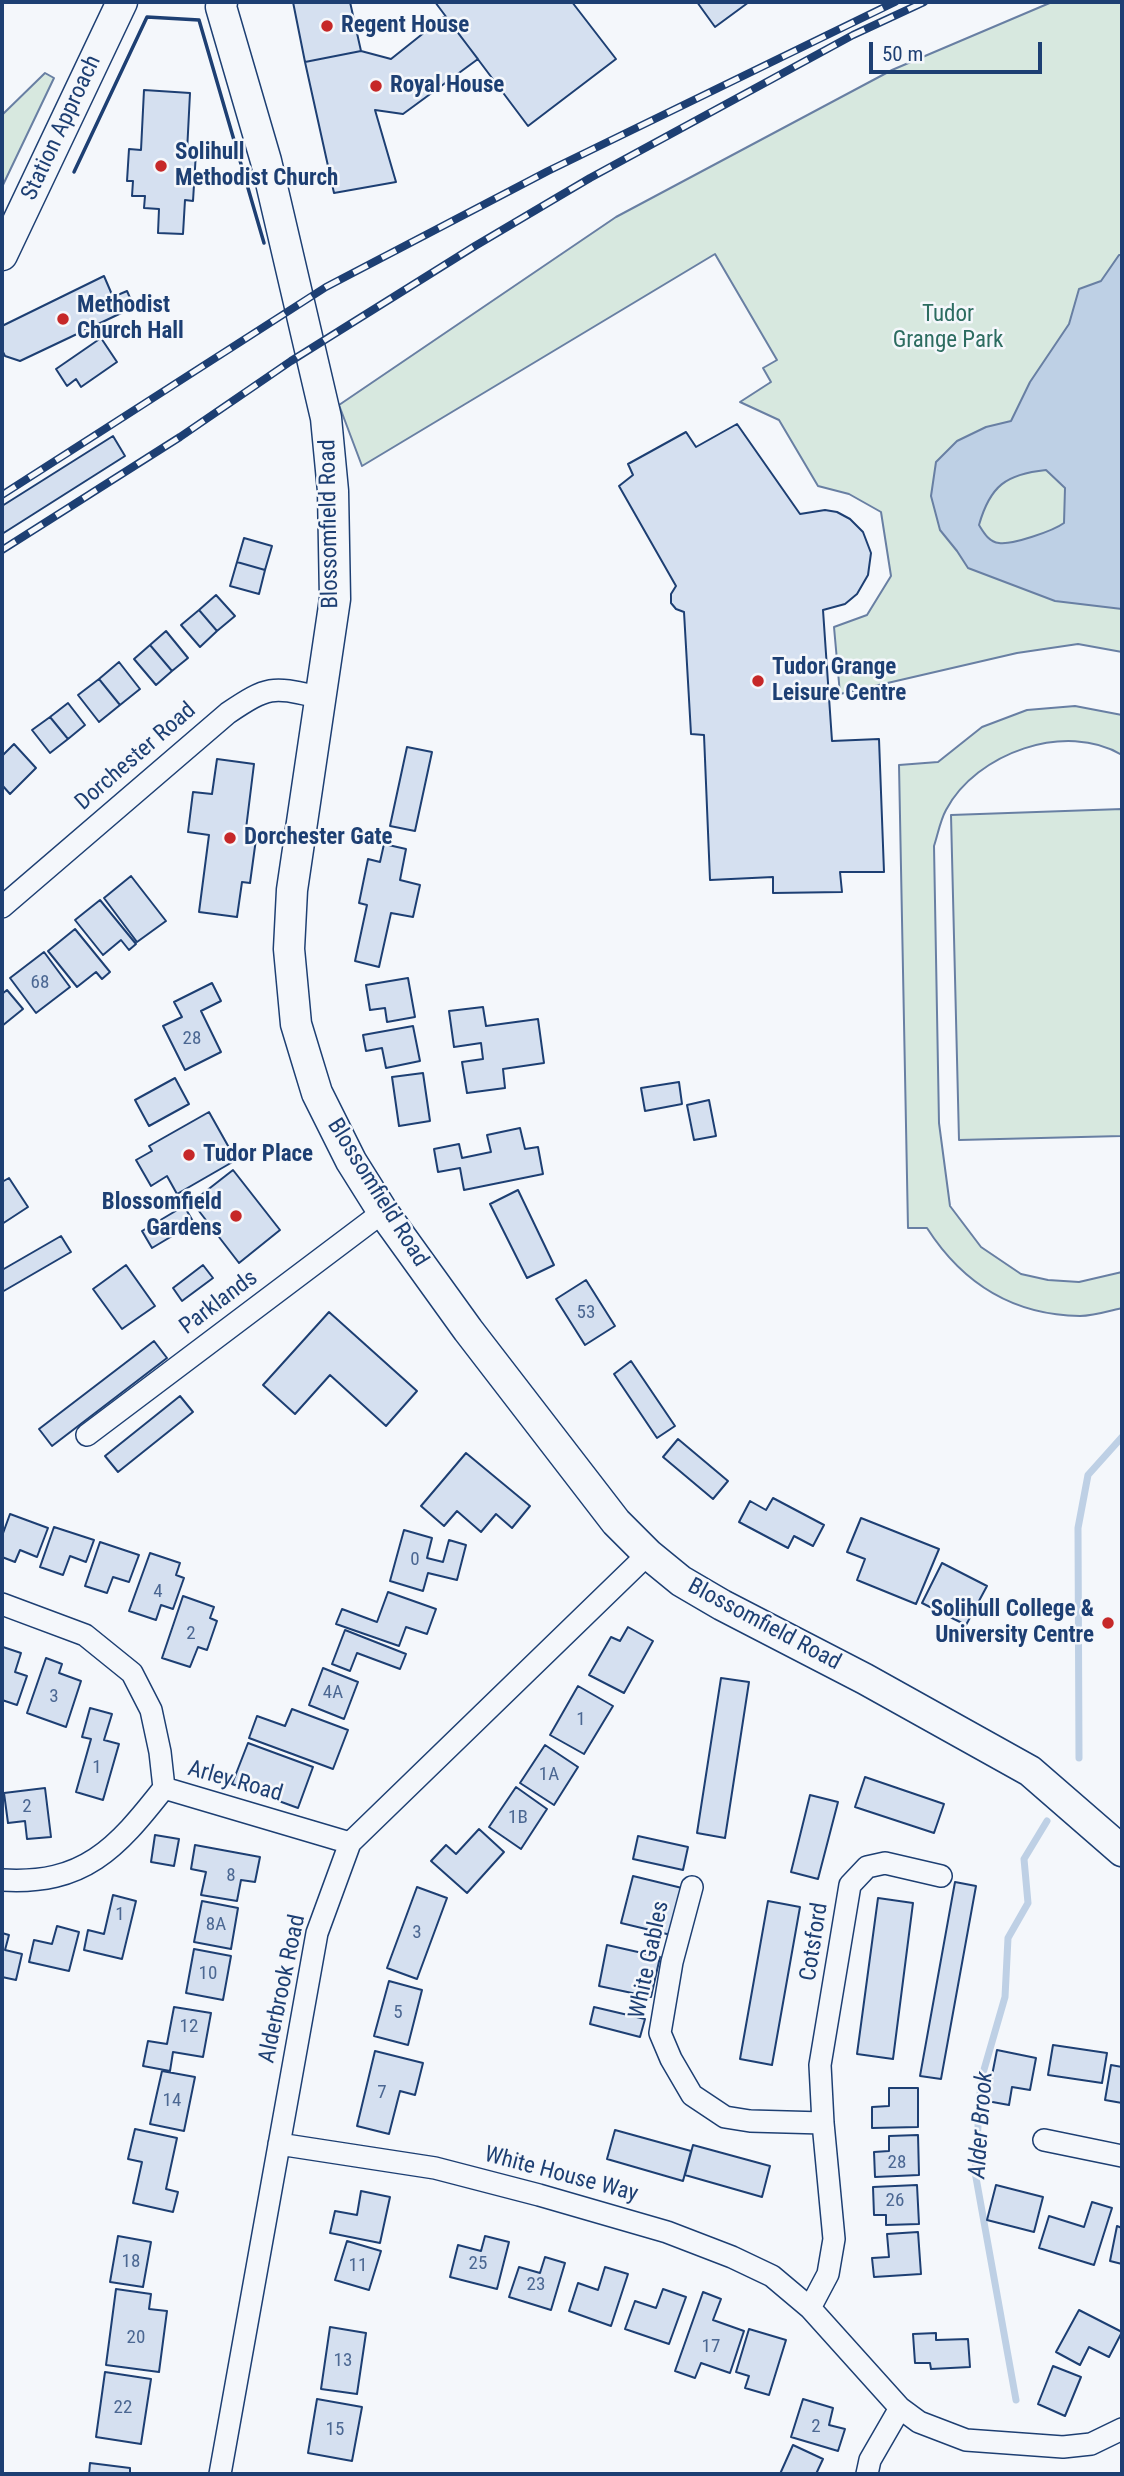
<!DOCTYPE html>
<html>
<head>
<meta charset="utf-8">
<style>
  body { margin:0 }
  #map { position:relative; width:1124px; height:2476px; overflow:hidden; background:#f4f7fb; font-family:"Roboto Condensed",sans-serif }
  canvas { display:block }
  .frame { position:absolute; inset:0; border:4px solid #1d3f73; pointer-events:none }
  .scale { position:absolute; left:869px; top:42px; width:173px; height:32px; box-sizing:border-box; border:4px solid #1d3f73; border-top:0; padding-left:9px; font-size:21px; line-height:24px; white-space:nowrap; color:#1d3f73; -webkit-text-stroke:5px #f4f7fb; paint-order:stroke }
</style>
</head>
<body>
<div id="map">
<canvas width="1124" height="2476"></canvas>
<div class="frame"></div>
<div class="scale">50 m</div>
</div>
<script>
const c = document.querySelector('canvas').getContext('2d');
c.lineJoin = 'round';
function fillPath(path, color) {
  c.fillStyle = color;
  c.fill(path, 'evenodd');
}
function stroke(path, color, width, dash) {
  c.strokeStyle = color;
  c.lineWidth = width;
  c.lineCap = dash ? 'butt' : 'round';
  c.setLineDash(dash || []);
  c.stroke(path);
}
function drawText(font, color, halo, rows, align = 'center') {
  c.font = font + ' "Roboto Condensed",sans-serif';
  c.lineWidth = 5;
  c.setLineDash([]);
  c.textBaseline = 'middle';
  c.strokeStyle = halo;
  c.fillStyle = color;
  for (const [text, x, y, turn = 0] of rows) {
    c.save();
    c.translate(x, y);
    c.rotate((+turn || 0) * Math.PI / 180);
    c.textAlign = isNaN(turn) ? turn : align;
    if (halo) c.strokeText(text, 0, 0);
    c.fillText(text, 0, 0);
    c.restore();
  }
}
const green = new Path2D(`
  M1052 2H1122V652L1078 644 1017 653 840 694 834 627 867 615 891 576 881 512 849 494 818 486 779 420 740 402 771 382 763 368 777 360 715 254 362 466 339 405 616 217 892 70Z
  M45 73 54 78 2 187V115Z
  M1075 706 1122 715V755C1066 721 976 753 946 810 940 821 938 834 934 846L939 1123 950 1206 981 1247 1021 1274 1048 1280 1079 1282 1122 1272V1308C1109 1311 1093 1316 1080 1316 1012 1315 963 1284 927 1228H908L899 765 938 762 982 727 1027 710Z
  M1122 809V1136L959 1140 951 815Z`);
fillPath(green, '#d7e8df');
stroke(green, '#687fa3', 2);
const water = new Path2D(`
  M1119 255H1122V609L1055 601 968 568 957 551 940 530 931 496 936 462 957 441 986 427 1011 421 1030 382 1069 324 1079 289 1101 281ZM1046 470 1065 488 1064 523C1053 531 1012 545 999 543 989 542 984 533 979 525 990 486 1006 474 1046 470Z`);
fillPath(water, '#bed0e5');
stroke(water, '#687fa3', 2);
stroke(new Path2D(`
  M1079 1758 1078 1528 1088 1475 1122 1437
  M1016 2400 975 2172 981 2080 1005 1997 1008 1938 1028 1903 1024 1859 1047 1821`), '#bed0e5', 7);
const building = new Path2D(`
  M293 2H350L361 51 305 62Z
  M435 2H572L616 59 528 126Z
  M697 2H749L715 27Z
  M445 16 478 59 403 114 375 110 396 182 334 193 305 62 361 51 391 59Z
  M144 90 190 93 187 152H196L193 201 185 200 183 234 158 233 159 209 144 208 145 196H132L133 181H127L129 149 141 150Z
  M104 276 113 297 127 291 134 307 20 361 5 356 2 350V326Z
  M101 338 117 362 81 387 76 379 67 386 56 369Z
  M737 424 800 514 825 510 837 512 850 519 863 532 871 553 868 575 857 594 845 604 823 610 832 741 879 739 884 872H840L842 892 773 893V877L710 880 704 735 691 734 684 612 676 609 671 603V594L676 586 619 486 633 475 628 464 686 432 696 447Z
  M113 436 125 456 2 534V506Z
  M244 538 272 546 265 570 237 562Z
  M237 562 265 570 259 594 230 586Z
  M216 595 235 616 217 631 199 610Z
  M199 610 217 631 200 647 181 625Z
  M166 631 188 658 172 671 150 645Z
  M150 645 172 671 156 685 134 659Z
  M119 662 140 689 120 705 99 679Z
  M99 679 120 705 99 722 78 695Z
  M68 703 85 725 68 739 50 717Z
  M50 717 68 739 50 753 32 730Z
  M14 744 36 768 10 794 2 785V756Z
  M407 747 432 752 415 831 390 826Z
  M217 759 254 764 245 837 256 839 250 883 242 882 237 917 199 912 209 835 188 832 193 792 212 794Z
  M384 844 406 849 400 880 420 885 413 917 391 913 379 967 355 961 367 905 359 903 368 859 380 862Z
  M131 876 166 921 137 942 104 898Z
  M100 900 136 944 129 950 121 940 103 955 75 920Z
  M75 929 110 972 102 979 96 972 77 987 48 951Z
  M44 952 70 987 36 1013 10 978Z
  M408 978 415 1017 387 1022 385 1008 370 1010 366 985Z
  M212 983 221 1001 201 1011 221 1052 185 1070 163 1026 182 1017 174 1002Z
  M7 990 23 1009 2 1026V994Z
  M483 1007 486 1026 538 1019 544 1063 503 1069 505 1088 467 1093 462 1062 483 1059 481 1043 454 1047 449 1011Z
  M413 1026 420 1061 386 1068 382 1048 366 1051 363 1035Z
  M423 1073 430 1121 399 1126 392 1077Z
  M175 1078 189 1104 149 1126 135 1100Z
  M679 1082 682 1104 645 1111 641 1088Z
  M709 1100 716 1136 694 1140 687 1105Z
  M209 1112 236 1160 177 1194 167 1176 151 1186 136 1160 152 1151 149 1146Z
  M520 1128 525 1149 538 1147 543 1174 464 1190 460 1168 438 1172 434 1149 459 1144 462 1158 491 1152 487 1135Z
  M233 1170 280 1230 239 1263 192 1202Z
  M9 1178 28 1207 2 1224V1182Z
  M518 1190 554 1265 527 1278 490 1204Z
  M184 1206 194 1223 152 1248 142 1231Z
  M61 1236 71 1252 2 1292V1270Z
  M126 1265 155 1306 122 1329 93 1289Z
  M203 1265 213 1278 182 1301 173 1288Z
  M586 1280 615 1326 585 1345 556 1299Z
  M329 1312 417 1391 386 1426 330 1375 295 1414 263 1385Z
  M154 1341 167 1358 52 1446 39 1429Z
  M631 1361 675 1426 657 1438 614 1374Z
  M180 1396 193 1412 118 1472 105 1456Z
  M678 1439 728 1481 713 1499 663 1457Z
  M466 1453 530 1506 512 1528 496 1514 481 1532 457 1511 444 1526 421 1506Z
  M773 1498 824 1525 813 1546 794 1536 788 1548 739 1522 750 1501 766 1510Z
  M10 1514 48 1528 37 1557 20 1550 15 1562 2 1557V1536Z
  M861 1518 939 1549 916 1604 857 1580 865 1559 847 1552Z
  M54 1527 94 1540 86 1562 70 1556 63 1575 40 1567Z
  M404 1530 432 1538 427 1558 443 1562 449 1540 466 1545 457 1580 428 1573 423 1591 390 1581Z
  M100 1542 139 1555 129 1582 113 1577 107 1593 85 1586Z
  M150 1553 180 1563 176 1575 184 1578 173 1609 161 1605 156 1620 129 1611Z
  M942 1563 987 1586 966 1625 922 1603Z
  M388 1592 436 1609 427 1634 406 1627 399 1646 336 1624 342 1609 377 1622Z
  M183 1596 214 1607 210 1618 217 1621 207 1650 198 1647 190 1667 162 1658Z
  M628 1627 653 1641 624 1693 589 1675 611 1637 620 1641Z
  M345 1630 406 1654 400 1669 357 1653 350 1671 332 1664Z
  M3 1647 21 1653 15 1672 27 1676 17 1705 2 1700Z
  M46 1658 62 1664 59 1673 81 1681 66 1727 27 1713Z
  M323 1668 358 1682 344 1719 309 1705Z
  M721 1678 749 1682 725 1838 697 1833Z
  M578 1686 613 1706 584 1754 550 1735Z
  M90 1708 112 1714 104 1740 119 1744 103 1800 76 1792 91 1739 82 1737Z
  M292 1709 348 1730 333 1769 249 1738 257 1716 285 1726Z
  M248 1743 313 1767 298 1808 232 1784Z
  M545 1745 578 1767 554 1805 520 1783Z
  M865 1777 944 1804 934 1833 855 1807Z
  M516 1787 547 1809 521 1849 489 1827Z
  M45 1788 51 1837 27 1839 25 1821 8 1823 4 1793Z
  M810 1795 838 1802 818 1879 791 1872Z
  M479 1829 504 1852 467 1893 431 1861 446 1845 456 1854Z
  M155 1835 179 1839 174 1866 151 1862Z
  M638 1836 688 1847 683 1870 633 1859Z
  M195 1845 260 1857 255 1882 241 1880 237 1901 201 1895 206 1872 191 1869Z
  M633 1876 682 1888 671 1935 621 1923Z
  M955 1882 976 1886 941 2079 920 2076Z
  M417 1887 447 1898 417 1979 387 1968Z
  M113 1895 136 1901 122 1959 84 1950 88 1930 104 1934Z
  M878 1898 913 1903 893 2059 857 2054Z
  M202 1901 238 1908 231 1949 194 1942Z
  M768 1901 800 1907 772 2065 740 2059Z
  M57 1926 79 1932 69 1971 29 1962 34 1940 52 1944Z
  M2 1933 9 1935 5 1950 22 1954 16 1980 2 1977Z
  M607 1945 660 1957 651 1997 599 1986Z
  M194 1949 231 1956 223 2000 186 1993Z
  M389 1981 422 1990 408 2045 374 2036Z
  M174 2007 211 2013 203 2057 173 2052 170 2071 143 2066 148 2041 167 2044Z
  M594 2007 645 2019 640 2037 590 2024Z
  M1053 2045 1107 2053 1102 2083 1048 2075Z
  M997 2050 1036 2058 1030 2090 1012 2087 1009 2105 987 2101Z
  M375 2051 423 2063 415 2095 400 2091 389 2134 357 2126Z
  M1111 2065 1122 2067V2103L1105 2100Z
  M162 2071 195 2077 184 2131 150 2124Z
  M889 2088H918V2127L872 2128V2107L889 2106Z
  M135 2129 177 2138 166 2189 178 2192 173 2212 133 2203 142 2162 128 2159Z
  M615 2130 691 2151 683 2181 607 2159Z
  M918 2135 919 2175 875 2177 874 2152 889 2151V2136Z
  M693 2145 770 2166 762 2197 685 2175Z
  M917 2185 919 2224 886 2225V2215H874L873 2187Z
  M996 2185 1043 2197 1034 2232 987 2220Z
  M361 2191 390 2197 380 2243 330 2233 335 2211 357 2215Z
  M1092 2202 1112 2208 1094 2265 1039 2248 1049 2216 1084 2227Z
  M1117 2226 1122 2228V2264L1110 2261Z
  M918 2232 921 2274 874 2277 872 2258 889 2257 887 2234Z
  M118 2236 151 2242 143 2287 110 2282Z
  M485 2236 509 2242 497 2289 450 2277 458 2245 481 2251Z
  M347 2241 381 2251 369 2290 335 2280Z
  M545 2257 565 2263 551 2310 509 2297 519 2267 540 2273Z
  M605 2267 628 2274 611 2326 569 2311 578 2283 598 2290Z
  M116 2289 151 2294 149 2309 167 2311 159 2372 106 2365Z
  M663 2289 686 2297 669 2344 625 2329 635 2301 656 2308Z
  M703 2292 721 2299 713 2320 744 2331 730 2373 701 2363 695 2378 675 2371Z
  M1079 2310 1122 2332 1109 2357 1089 2347 1080 2365 1056 2352Z
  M330 2327 366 2333 357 2394 321 2389Z
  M749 2329 786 2340 769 2395 745 2388 749 2376 736 2372Z
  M936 2333V2340L968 2339 970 2367 931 2369 930 2363H915L913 2334Z
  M1053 2366 1081 2377 1065 2416 1038 2404Z
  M105 2372 151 2379 141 2444 96 2437Z
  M317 2399 362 2407 352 2461 308 2453Z
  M803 2399 833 2408 829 2425 845 2429 838 2451 791 2437Z
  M793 2445 823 2459 816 2474H780Z
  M90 2463 130 2468V2474H89Z`);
fillPath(building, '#d5e0f0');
stroke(building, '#1d3f73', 2);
const street = new Path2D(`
  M2 907 228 713C271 684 273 687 322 698
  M87 1435 383 1212
  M2 1604 85 1635 132 1673 151 1710 160 1752 164 1788 350 1843
  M2 1880C84 1885 116 1849 164 1788
  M692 1887 672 1962 660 2033 671 2059 692 2095 725 2117 750 2121 823 2123
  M1044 2140 1122 2156
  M279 2144 435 2168 539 2195 667 2232 732 2257 772 2276 810 2308 900 2408 919 2422 966 2440 1063 2447 1091 2444 1122 2429
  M810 2308 828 2274 834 2239 823 2123 820 2065 850 1885 867 1867 885 1863 941 1876
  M220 2474 317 1933 350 1843 648 1554
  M867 2474 870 2460 900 2408`);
const secondary = new Path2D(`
  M222 2 221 7 266 161 326 418 333 491 335 599 292 890 289 949 296 1024 306 1057 317 1093 351 1161 383 1212 468 1330 616 1522 648 1554 681 1581 722 1605 865 1679 1030 1771 1122 1851
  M2 255 122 2`);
stroke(street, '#1d3f73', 24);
stroke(secondary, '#1d3f73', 33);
stroke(street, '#f4f7fb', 21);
stroke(secondary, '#f4f7fb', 30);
const rail = new Path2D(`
  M2 495 326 287 548 171 895 2
  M2 550 180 437 291 361 475 246 590 178 853 35 924 2`);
stroke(rail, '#1d3f73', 8);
stroke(rail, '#f4f7fb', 5, [16]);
stroke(new Path2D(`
  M74 172 147 17 199 20 264 243`), '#1d3f73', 3.5);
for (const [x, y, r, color] of [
  [327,26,7,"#c62828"],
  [376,86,7,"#c62828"],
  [161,166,7,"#c62828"],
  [63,319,7,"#c62828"],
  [758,681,7,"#c62828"],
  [230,838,7,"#c62828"],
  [189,1155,7,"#c62828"],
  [236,1216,7,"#c62828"],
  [1108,1623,7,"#c62828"]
]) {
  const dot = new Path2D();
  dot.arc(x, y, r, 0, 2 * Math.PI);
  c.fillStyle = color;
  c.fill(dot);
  stroke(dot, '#f4f7fb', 2.5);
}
drawText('19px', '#4b6792', null, [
  ["68",40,983],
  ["28",192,1039],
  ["53",586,1313],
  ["0",415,1560],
  ["4",158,1592],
  ["2",191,1634],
  ["4A",333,1693],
  ["3",54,1697],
  ["1",581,1720],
  ["1",97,1768],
  ["1A",549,1775],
  ["2",27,1807],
  ["1B",518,1818],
  ["8",231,1876],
  ["1",120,1915],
  ["8A",216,1925],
  ["3",417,1933],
  ["10",208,1974],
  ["5",398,2013],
  ["12",189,2027],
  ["7",382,2093],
  ["14",172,2101],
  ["28",897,2163],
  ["26",895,2201],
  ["18",131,2262],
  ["25",478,2264],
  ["11",358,2266],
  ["23",536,2285],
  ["20",136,2338],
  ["17",711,2347],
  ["13",343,2361],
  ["22",123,2408],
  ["2",816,2427],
  ["15",335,2430]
]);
drawText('bold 23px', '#1d3f73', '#f4f7fb', [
  ["Regent House",341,26],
  ["Royal House",390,86],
  ["Solihull",175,153],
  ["Methodist Church",175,179],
  ["Methodist",77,306],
  ["Church Hall",77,332],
  ["Tudor Grange",772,668],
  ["Leisure Centre",772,694],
  ["Dorchester Gate",244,838],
  ["Tudor Place",203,1155],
  ["Blossomfield",222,1203,"right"],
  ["Gardens",222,1229,"right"],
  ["Solihull College &",1094,1610,"right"],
  ["University Centre",1094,1636,"right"]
], 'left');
drawText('23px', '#1d3f73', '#f4f7fb', [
  ["Station Approach",62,128,-65],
  ["Blossomfield Road",330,524,-91],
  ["Dorchester Road",136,757,-41],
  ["Blossomfield Road",377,1193,58],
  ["Parklands",219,1303,-37],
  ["Blossomfield Road",764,1625,28],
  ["Arley Road",235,1782,16],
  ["Cotsford",815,1942,-81],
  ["White Gables",650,1960,-78],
  ["Alderbrook Road",283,1989,-78],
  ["White House Way",561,2175,15]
]);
drawText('23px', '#2c6c60', '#f4f7fb', [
  ["Tudor",948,315],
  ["Grange Park",948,341]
]);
drawText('italic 24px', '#1d3f73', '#f4f7fb', [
  ["Alder Brook",982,2125,-86]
]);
</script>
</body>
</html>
